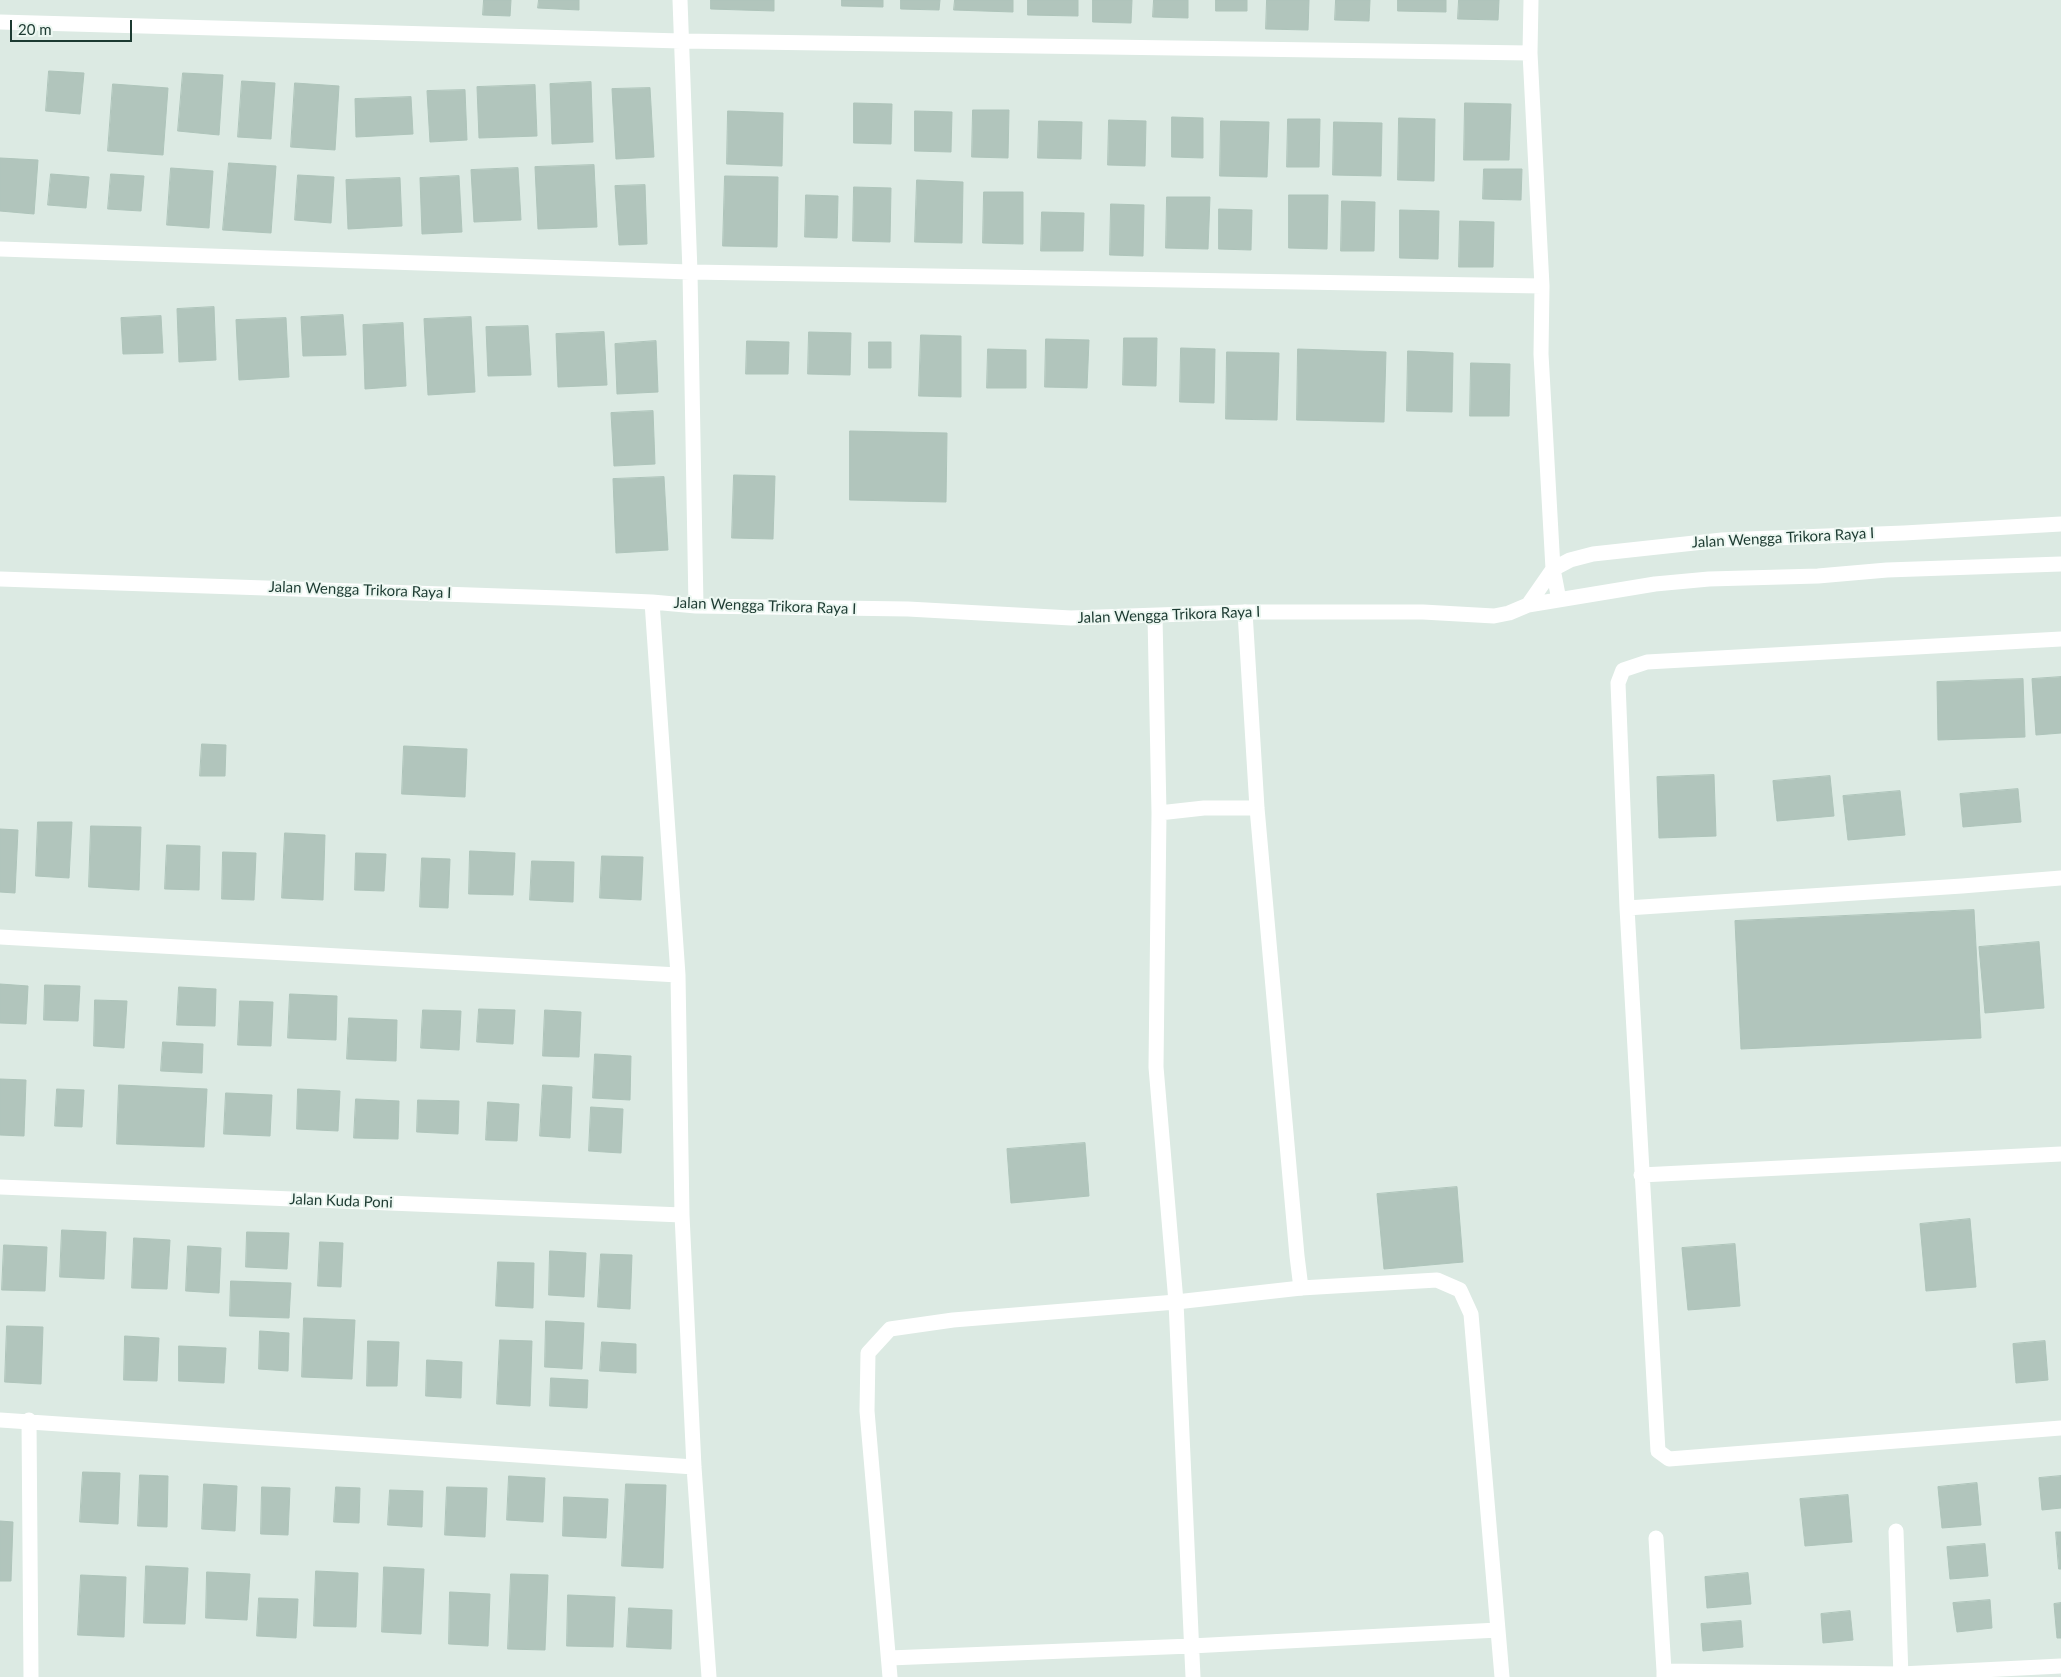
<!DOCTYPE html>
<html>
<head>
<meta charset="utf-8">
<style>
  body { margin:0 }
  #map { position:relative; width:2061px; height:1677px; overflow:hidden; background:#dceae3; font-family:Lato,sans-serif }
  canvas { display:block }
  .scale { position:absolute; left:10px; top:20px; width:122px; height:22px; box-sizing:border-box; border:2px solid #1c3a31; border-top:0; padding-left:6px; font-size:15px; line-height:18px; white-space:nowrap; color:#1c3a31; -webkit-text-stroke:4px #ecf7f1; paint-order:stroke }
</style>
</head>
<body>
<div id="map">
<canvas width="2061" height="1677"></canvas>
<div class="scale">20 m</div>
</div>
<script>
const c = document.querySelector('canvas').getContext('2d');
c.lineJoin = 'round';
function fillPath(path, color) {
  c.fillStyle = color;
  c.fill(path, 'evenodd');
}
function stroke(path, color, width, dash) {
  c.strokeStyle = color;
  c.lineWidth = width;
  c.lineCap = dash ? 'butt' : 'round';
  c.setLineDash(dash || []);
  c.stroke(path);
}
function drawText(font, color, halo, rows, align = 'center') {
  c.font = font + ' Lato,sans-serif';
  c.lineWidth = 4;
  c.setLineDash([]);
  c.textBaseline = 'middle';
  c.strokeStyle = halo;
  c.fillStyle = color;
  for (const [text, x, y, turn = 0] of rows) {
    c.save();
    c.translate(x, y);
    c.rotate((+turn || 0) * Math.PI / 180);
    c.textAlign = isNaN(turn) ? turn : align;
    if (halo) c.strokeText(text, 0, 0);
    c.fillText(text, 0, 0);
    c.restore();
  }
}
const building = new Path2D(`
  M484 0H511L510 16 483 15Z
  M539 0H579V10L538 8Z
  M711 0H774V11L711 9Z
  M842 0H883V7L842 6Z
  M901 0H940L939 10 901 9Z
  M955 0H1013V12L954 10Z
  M1028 0H1078V16L1028 15Z
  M1093 0H1132L1131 23 1093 22Z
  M1154 0H1188V18L1153 17Z
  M1216 0H1247V11H1216Z
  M1267 0H1309L1308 30 1266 29Z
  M1336 0H1370L1369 21 1335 20Z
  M1398 0H1446V12L1398 11Z
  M1459 0H1499L1498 20 1458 19Z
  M49 71 84 73 80 114 46 111Z
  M183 73 223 75 219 135 178 131Z
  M242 81 275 83 271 139 238 137Z
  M591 82 593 142 552 144 550 84Z
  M295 83 339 86 335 150 291 147Z
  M113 84 168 88 163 155 108 151Z
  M535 85 537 136 479 138 477 87Z
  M650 88 654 157 616 159 612 89Z
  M465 90 467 140 430 142 427 91Z
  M411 97 413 134 356 137 355 99Z
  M854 103 892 104 891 144 854 143Z
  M1465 103 1511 104 1509 160H1464Z
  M973 110H1009L1008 158 972 157Z
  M728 111 783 113 782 166 727 164Z
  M915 111 952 112 951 152 915 151Z
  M1172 117 1203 118V158L1172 157Z
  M1399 118 1435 119 1434 181 1398 180Z
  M1288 119H1320L1319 167H1287Z
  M1109 120 1146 121 1145 166 1108 165Z
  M1039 121 1082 122 1081 159 1038 158Z
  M1221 121 1269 122 1267 177 1220 176Z
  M1334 122 1382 123 1381 176 1333 175Z
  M0 158 38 160 34 214 0 211Z
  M229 163 276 166 271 233 223 230Z
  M594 165 597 227 538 229 535 167Z
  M171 168 213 171 209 228 167 225Z
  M518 168 521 220 474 222 471 170Z
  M1484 169H1522L1521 200 1483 199Z
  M51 174 89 177 86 208 48 205Z
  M111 174 144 176 141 211 108 209Z
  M298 175 334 177 331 223 295 220Z
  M459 176 462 232 422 234 420 178Z
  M725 176 778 177 777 247 723 246Z
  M400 178 402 226 348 229 346 180Z
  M917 180 963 182 962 243 915 242Z
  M645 185 647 244 619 245 615 186Z
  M854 187 891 188 890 242 853 241Z
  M984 192H1023V244L983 243Z
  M806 195 838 196 837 238 805 237Z
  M1289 195H1328L1327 249 1289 248Z
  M1167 197H1210L1208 249 1166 248Z
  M1342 201 1375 202 1374 251H1341Z
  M1111 204 1144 205 1143 256 1110 255Z
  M1219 209 1252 210 1251 250 1219 249Z
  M1400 210 1439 211 1438 259 1400 258Z
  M1042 212 1084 213 1083 251H1041Z
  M1460 221 1494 222 1493 267H1459Z
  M214 307 216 360 179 362 177 309Z
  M343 315 346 355 303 356 301 317Z
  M161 316 163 353 123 354 121 318Z
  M471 317 475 392 428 395 424 319Z
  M286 318 289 377 239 380 236 320Z
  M403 323 406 386 365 389 363 325Z
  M528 326 531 375 488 376 486 327Z
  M604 332 607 385 558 387 556 334Z
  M809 332 851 333 850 375 808 374Z
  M921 335 961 336V397L919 396Z
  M1124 338H1157L1156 386 1123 385Z
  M1046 339 1089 340 1087 388 1045 387Z
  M656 341 658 392 617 394 615 344Z
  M747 341 789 342 788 374H746Z
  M869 342H891V368H869Z
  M1181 348 1215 349 1214 403 1180 402Z
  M988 349 1026 350V388H987Z
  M1298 349 1386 352 1384 422 1297 420Z
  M1408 351 1453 353 1452 412 1407 411Z
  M1227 352 1279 353 1277 420 1226 419Z
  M1471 363 1510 364 1509 416H1470Z
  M653 411 655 464 614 466 611 413Z
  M850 431 947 433 946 502 850 500Z
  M734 475 775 476 773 539 732 538Z
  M664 477 668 550 616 553 613 479Z
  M2061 677V733L2036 735 2032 679Z
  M2023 679 2025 737 1938 740 1937 682Z
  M202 744 226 745 225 776H200Z
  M404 746 467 749 465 797 402 794Z
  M1714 775 1716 836 1659 838 1657 777Z
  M1830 776 1834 816 1777 821 1773 781Z
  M2018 789 2021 822 1963 827 1960 794Z
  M1900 791 1905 835 1848 840 1843 796Z
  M38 822H72L69 878 36 876Z
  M91 826 141 827 139 890 89 887Z
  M0 829 18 830 15 893 0 892Z
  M285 833 325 835 323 900 282 898Z
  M167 845 200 846 199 890 165 889Z
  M470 851 515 853 513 895 469 894Z
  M223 852 256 853 254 900 222 899Z
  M356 853 386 854 384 891 355 890Z
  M602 856 643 857 641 900 600 898Z
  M422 858 450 859 448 908 420 907Z
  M532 861 574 862 573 902 530 900Z
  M1974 910 1981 1038 1741 1049 1735 921Z
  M2039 942 2044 1008 1985 1013 1979 947Z
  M0 984 28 986 26 1024 0 1023Z
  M45 985 80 986 78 1021 44 1020Z
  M179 987 216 989 215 1026 177 1025Z
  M290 994 337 996 336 1040 288 1038Z
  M95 1000 127 1001 124 1048 94 1046Z
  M240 1001 273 1002 271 1046 238 1045Z
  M479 1009 515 1010 513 1044 477 1042Z
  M423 1010 461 1011 459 1050 421 1048Z
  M545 1010 581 1012 579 1057 543 1056Z
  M349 1018 397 1020 396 1061 347 1059Z
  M163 1042 203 1044 202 1073 161 1071Z
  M595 1054 631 1056 630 1100 593 1098Z
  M0 1079 26 1080 24 1136 0 1135Z
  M119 1085 207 1089 204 1147 117 1144Z
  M543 1085 572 1087 570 1138 540 1136Z
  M57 1089 84 1090 82 1127 55 1126Z
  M298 1089 340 1091 338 1131 297 1129Z
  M226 1093 272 1095 270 1136 224 1134Z
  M356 1099 399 1101 398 1139 354 1138Z
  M418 1100 459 1101 458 1134 417 1132Z
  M488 1102 519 1104 517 1141 486 1140Z
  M591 1107 623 1109 621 1153 589 1151Z
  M1085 1143 1089 1196 1011 1203 1007 1149Z
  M1457 1187 1463 1262 1384 1269 1377 1194Z
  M1970 1219 1976 1287 1926 1291 1920 1224Z
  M62 1230 106 1232 104 1279 60 1277Z
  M247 1232 289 1233 287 1269 246 1267Z
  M134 1238 170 1240 167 1289 132 1288Z
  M320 1242 343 1243 341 1287 318 1286Z
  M1735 1244 1740 1306 1688 1310 1682 1248Z
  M4 1245 47 1247 45 1291 2 1290Z
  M188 1246 221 1248 219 1293 186 1291Z
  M550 1251 586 1253 584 1297 549 1295Z
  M601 1254 632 1255 630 1309 598 1307Z
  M498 1262 534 1263 533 1308 496 1306Z
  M231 1281 291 1283 289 1318 230 1316Z
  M304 1318 355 1320 352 1379 302 1377Z
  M546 1321 584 1323 582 1369 545 1367Z
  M7 1326 43 1327 41 1384 5 1382Z
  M260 1331 289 1333 288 1371 259 1369Z
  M125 1336 159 1338 157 1381 124 1380Z
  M500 1340 532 1341 530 1406 497 1404Z
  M368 1341 399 1342 397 1386H367Z
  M2045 1341 2048 1380 2016 1383 2013 1344Z
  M602 1342 636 1344V1373L600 1371Z
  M179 1346 226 1348 224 1383 179 1381Z
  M427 1360 462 1362 461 1398 426 1396Z
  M551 1378 588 1380 587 1408 550 1406Z
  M83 1472 120 1473 118 1524 80 1522Z
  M140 1475 168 1476 167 1527 138 1526Z
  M509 1476 545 1478 543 1522 507 1520Z
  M2061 1476V1508L2042 1510 2039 1478Z
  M1977 1483 1981 1525 1942 1528 1938 1487Z
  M204 1484 237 1486 235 1531 202 1529Z
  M626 1484 666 1485 663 1568 622 1566Z
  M262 1487 290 1488 288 1535 261 1534Z
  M336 1487 360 1488 359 1523 334 1522Z
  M447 1487 487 1488 485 1537 445 1535Z
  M390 1490 423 1491 422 1527 388 1525Z
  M1848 1495 1852 1542 1805 1546 1800 1499Z
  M564 1497 608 1499 606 1538 563 1536Z
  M0 1521 13 1522 11 1581H0Z
  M2056 1532H2061V1569H2059Z
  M1985 1544 1988 1576 1950 1579 1947 1547Z
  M146 1566 188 1568 185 1624 144 1623Z
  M384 1567 424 1569 421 1634 382 1632Z
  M316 1571 358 1573 356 1627 314 1626Z
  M207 1572 250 1574 247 1620 206 1618Z
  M1748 1573 1751 1604 1707 1608 1705 1577Z
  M511 1574 548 1575 545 1650 508 1649Z
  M81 1575 126 1577 124 1637 78 1635Z
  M450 1592 490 1594 488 1646 449 1644Z
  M568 1595 615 1597 613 1647 567 1646Z
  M259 1598 298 1599 296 1638 257 1636Z
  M1990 1600 1992 1628 1957 1632 1953 1603Z
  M2061 1603V1638H2057L2054 1604Z
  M629 1608 672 1610 671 1649 627 1647Z
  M1850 1611 1853 1640 1823 1643 1821 1614Z
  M1741 1621 1743 1647 1703 1651 1701 1624Z`);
fillPath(building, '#b1c5bc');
stroke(building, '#aec4ba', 1);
stroke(new Path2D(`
  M1245 612 1257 808 1297 1256 1301 1288
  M1155 616 1159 813
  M1176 1302 1156 1067 1159 813 1204 808H1257`), '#fff', 15);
stroke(new Path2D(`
  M680 0 690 272 696 606
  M1531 0 1530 53 1542 286 1541 354 1553 569 1559 600
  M0 22 681 41 1530 53
  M0 249 690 272 1542 286
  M0 579 560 598 652 602 696 606 908 609 1071 618 1245 612H1423L1494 616 1509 613 1528 605 1655 584 1709 579 1818 576 1887 570 2061 564
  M652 602 678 975 682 1215 694 1467 709 1677
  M1528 605 1553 569 1570 560 1593 554 1722 540 1904 533 2061 524
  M2061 639 1647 662 1623 670 1618 683 1627 908 1658 1451 1669 1459 2061 1428
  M1627 908 1962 886 2061 878
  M0 937 678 975
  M1641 1175 2061 1154
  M0 1187 682 1215
  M1176 1302 1193 1677
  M0 1420 694 1467
  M29 1420 31 1677
  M1896 1531 1901 1677
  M1656 1538 1664 1671
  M889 1658 1191 1646 1498 1630
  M890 1677 867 1411 868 1353 890 1329 953 1320 1176 1302 1301 1288 1437 1280 1460 1290 1471 1314 1502 1677
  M1664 1677V1671L1901 1674 2061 1666`), '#fff', 15);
drawText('15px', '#1c3a31', '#ecf7f1', [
  ["Jalan Wengga Trikora Raya I",1783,538,-3],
  ["Jalan Wengga Trikora Raya I",360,590,2],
  ["Jalan Wengga Trikora Raya I",765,606,2],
  ["Jalan Wengga Trikora Raya I",1169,615,-2],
  ["Jalan Kuda Poni",341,1201,2]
]);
</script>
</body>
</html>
